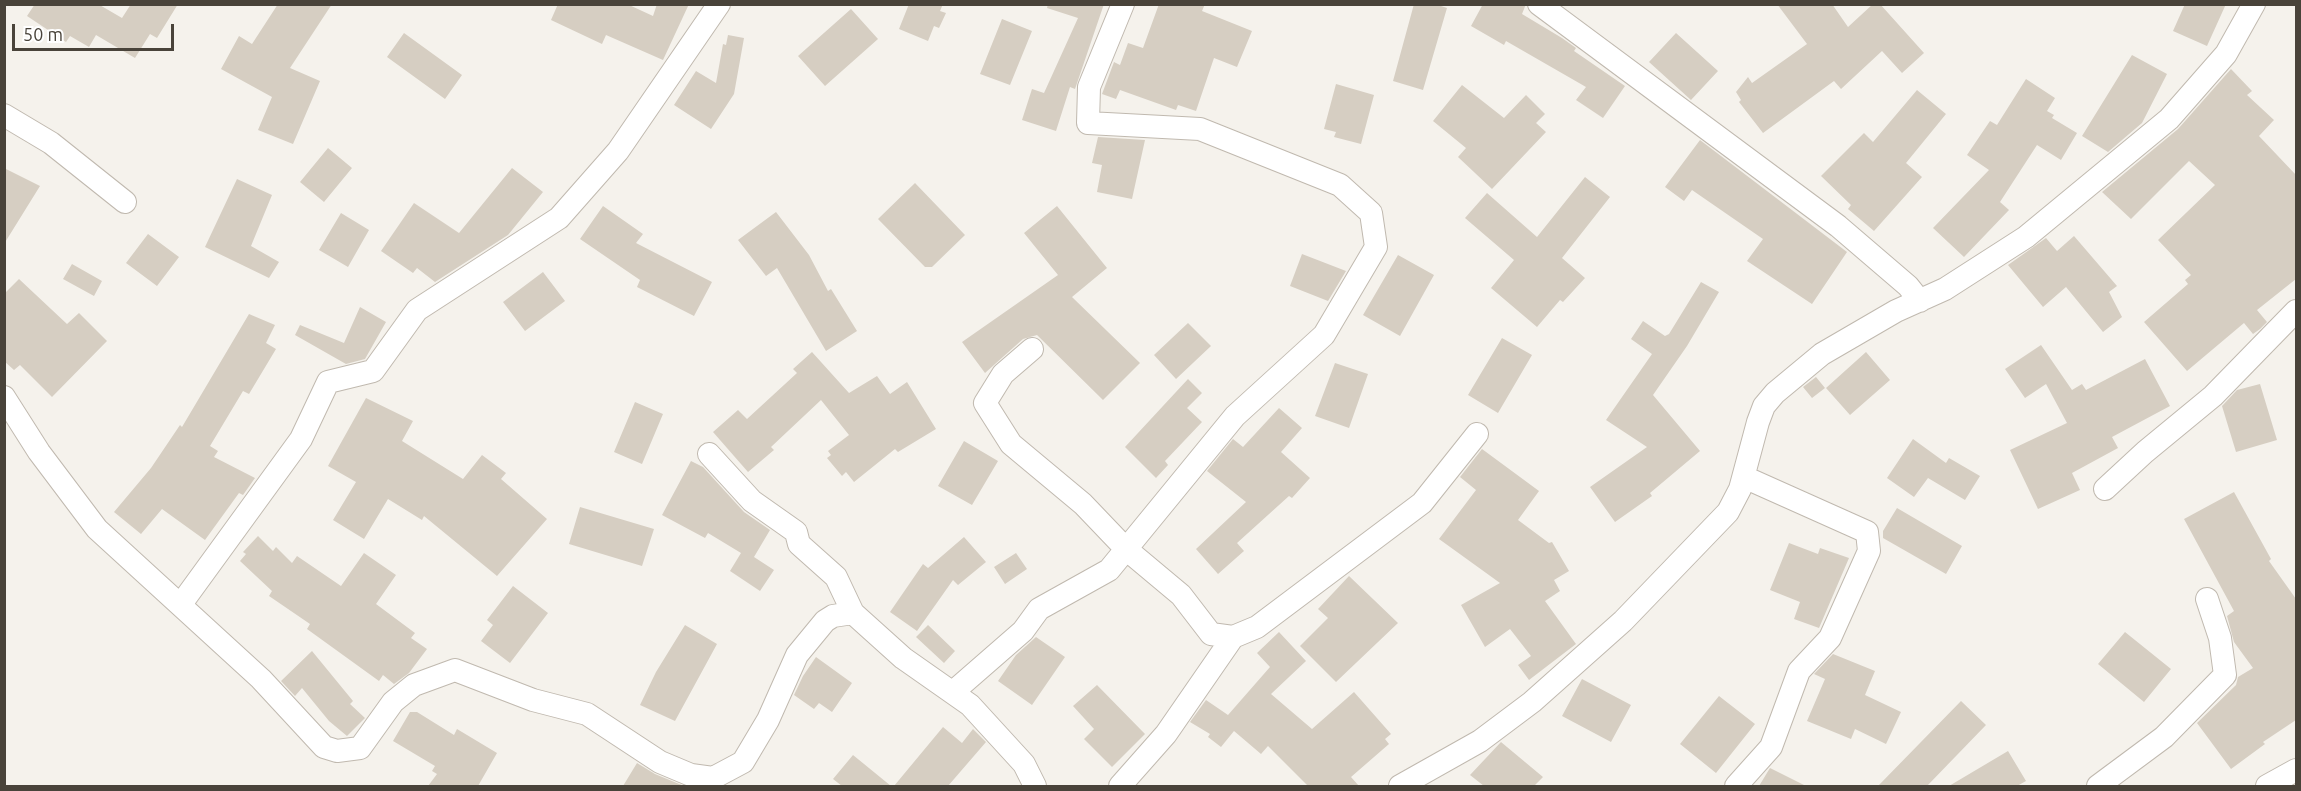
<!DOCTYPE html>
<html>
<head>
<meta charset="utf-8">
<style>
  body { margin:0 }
  #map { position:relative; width:2301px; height:791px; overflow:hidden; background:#f5f2ec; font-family:Ubuntu,sans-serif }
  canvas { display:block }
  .frame { position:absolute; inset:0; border:6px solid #49433a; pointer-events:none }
  .scale { position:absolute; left:12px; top:24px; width:162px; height:27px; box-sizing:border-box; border:3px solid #49433a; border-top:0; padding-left:8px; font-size:18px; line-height:21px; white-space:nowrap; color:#49433a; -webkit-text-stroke:4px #fff; paint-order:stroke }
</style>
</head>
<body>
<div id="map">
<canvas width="2301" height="791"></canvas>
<div class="frame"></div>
<div class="scale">50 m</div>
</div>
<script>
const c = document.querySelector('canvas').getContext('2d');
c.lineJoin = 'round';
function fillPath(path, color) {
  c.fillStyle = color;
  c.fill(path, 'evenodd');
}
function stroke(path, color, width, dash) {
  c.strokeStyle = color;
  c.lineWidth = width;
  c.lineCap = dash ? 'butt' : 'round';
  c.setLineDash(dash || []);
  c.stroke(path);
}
fillPath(new Path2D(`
  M35 4H98L122 18 131 4H178L157 38 150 34 135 58 96 35 89 47 70 36 66 42 27 16Z
  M278 4H332L290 68 320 81 293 144 258 130 272 97 221 69 239 36 252 44Z
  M558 4H627L653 16 657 4H689L663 60 606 35 602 44 551 20Z
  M909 4H943L940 11 946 13 939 28 934 26 928 41 899 29Z
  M1048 4H1104L1075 89 1070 87 1056 131 1022 120 1032 89 1044 93 1078 18 1047 8Z
  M1159 4H1205L1202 11 1252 31 1237 67 1214 58 1196 111 1178 105 1176 110 1120 90 1116 99 1102 94 1114 62 1120 65 1128 43 1143 48Z
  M1414 4H1435L1447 8 1423 90 1393 81Z
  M1483 4H1526L1522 14 1562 38 1576 48 1574 51 1625 86 1603 118 1576 100 1586 87 1506 41 1504 45 1471 26Z
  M1777 4H1832L1848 27 1873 4H1880L1924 53 1902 73 1882 51 1841 89 1834 81 1763 133 1739 102 1741 100 1736 92 1748 77 1752 83 1807 44Z
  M2185 4H2226L2207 46 2173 31Z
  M851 9 878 39 825 86 798 56Z
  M1002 19 1032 31 1010 85 980 74Z
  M404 33 462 75 445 99 387 57Z
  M1676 33 1718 71 1691 100 1649 62Z
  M728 35 744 38 734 94 711 129 674 105 696 71 716 83 723 44 726 45Z
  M2132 55 2167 74 2142 123 2108 152 2082 136Z
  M2231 69 2252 91 2247 95 2274 120 2259 136 2296 175V279L2257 310 2267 322 2260 329 2253 334 2244 323 2187 371 2144 322 2188 284 2185 280 2191 275 2158 240 2215 185 2189 161 2131 219 2102 192 2178 129Z
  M2026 79 2055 98 2047 111 2054 115 2052 118 2077 133 2061 160 2037 145 2000 202 2009 210 1964 257 1933 228 1989 170 1967 155 1990 121 1997 125Z
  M1336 84 1374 95 1361 144 1334 137 1336 132 1324 129Z
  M1462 85 1504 118 1526 95 1545 114 1536 123 1546 132 1492 189 1458 157 1466 148 1433 121Z
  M1917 90 1946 114 1906 163 1922 177 1874 231 1848 209 1851 205 1821 176 1864 133 1873 142Z
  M1098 137 1145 140 1132 199 1097 192 1102 165 1092 163Z
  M1700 140 1847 252 1812 304 1747 261 1763 239 1692 190 1684 201 1665 187Z
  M328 148 352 168 324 202 300 182Z
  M4 168 40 186 4 244Z
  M512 168 543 192 508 235 435 282 417 268 413 273 381 251 414 203 459 233Z
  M1585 177 1610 197 1562 258 1585 278 1563 302 1560 300 1537 327 1491 288 1514 260 1465 218 1487 193 1537 237Z
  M237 179 272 195 251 246 279 262 269 278 205 247Z
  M915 183 965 235 932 267H925L878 219Z
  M603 206 643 234 636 243 712 282 694 316 637 287 640 280 580 239Z
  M1057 206 1107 268 1072 297 1140 363 1103 400 1037 335 1023 339 985 373 962 342 1058 275 1024 233Z
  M776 212 809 255 828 291 831 289 857 331 826 351 777 268 766 276 738 240Z
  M341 213 369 230 348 267 319 250Z
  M148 234 179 257 157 286 126 263Z
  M2074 236 2117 286 2109 292 2122 317 2103 332 2066 287 2043 307 2008 265 2046 238 2057 251Z
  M1302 254 1346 271 1328 301 1290 286Z
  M1398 255 1434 275 1400 336 1363 315Z
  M72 264 102 281 94 296 63 279Z
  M543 272 565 301 525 331 503 302Z
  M19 279 67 324 79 313 107 341 52 397 20 365 14 370 4 361V294Z
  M1701 282 1719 292 1687 346 1653 395 1700 451 1650 493 1652 496 1615 522 1590 487 1647 447 1606 420 1652 354 1631 339 1643 321 1665 336 1669 334Z
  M360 307 386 322 365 359 346 364 295 335 300 325 344 343Z
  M249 314 275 325 266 343 276 349 249 394 243 391 210 446 218 451 214 457 255 478 243 495 239 493 205 540 162 509 141 534 114 512 151 468 180 425 182 427Z
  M1188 323 1211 346 1176 379 1154 355Z
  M1502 338 1532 355 1498 413 1468 395Z
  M2041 345 2072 390 2082 384 2086 390 2145 359 2170 406 2112 437 2118 448 2072 473 2080 490 2038 509 2010 450 2067 423 2046 384 2025 398 2005 369Z
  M812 352 849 393 877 376 890 394 907 382 936 429 898 452 895 449 854 482 846 472 842 476 827 458 831 455 828 451 849 435 821 400 771 447 774 450 748 472 713 432 738 410 747 419 797 373 793 369Z
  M1866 352 1890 380 1850 415 1826 388Z
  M1335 363 1368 374 1349 428 1315 416Z
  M1816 377 1825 388 1812 398 1803 387Z
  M1188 379 1202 393 1187 408 1202 422 1165 461 1168 465 1156 478 1125 447Z
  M2260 384 2277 440 2236 452 2222 406 2237 390Z
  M366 398 413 421 402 441 463 479 482 455 506 473 501 479 547 519 497 576 424 516 422 520 388 499 364 539 333 520 356 482 328 466Z
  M635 402 663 414 642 464 614 452Z
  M1279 408 1302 428 1281 452 1310 478 1292 498 1289 496 1237 543 1244 551 1218 574 1196 549 1246 502 1207 471 1233 439 1243 447Z
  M1913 439 1946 463 1949 458 1980 476 1965 500 1928 478 1914 497 1887 478Z
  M964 441 998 461 972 505 938 486Z
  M1482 449 1539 491 1518 520 1549 543 1552 542 1569 571 1554 580 1560 591 1545 601 1576 644 1529 680 1518 665 1531 656 1510 629 1485 647 1461 605 1500 583 1439 539 1476 490 1460 477Z
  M691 461 703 467 744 512 770 530 754 557 774 570 760 591 730 571 741 553 708 533 705 538 662 515Z
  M2234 492 2271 559 2269 561 2296 599V720L2263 742 2265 744 2231 769 2197 723 2236 685 2238 677 2253 668 2234 642 2227 616 2234 611 2184 519Z
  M580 507 654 529 642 566 569 544Z
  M1897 508 1962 546 1946 574 1883 538V531Z
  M258 536 273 551 276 547 292 563 297 556 341 586 364 553 396 575 376 604 415 633 411 638 427 649 409 673 394 684 383 675 379 681 307 629 310 624 269 596 272 591 240 561 246 554 243 552Z
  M964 537 986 562 958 585 953 580 917 631 890 612 923 564 928 568Z
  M1789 543 1818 554 1820 548 1849 558 1819 628 1794 619 1800 602 1770 590Z
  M1016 553 1027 569 1005 584 994 567Z
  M1349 576 1398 623 1336 682 1300 646 1328 618 1318 609Z
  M513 586 548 613 510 663 481 641 493 625 487 620Z
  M685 625 717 644 675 721 640 705 656 672Z
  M928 625 955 651 944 663 916 637Z
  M1279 632 1306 661 1271 694 1312 729 1354 692 1391 734 1385 739 1389 744 1351 777 1359 786H1308L1268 746 1261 754 1234 731 1221 747 1208 737 1210 734 1190 722 1206 700 1228 715 1270 667 1257 653Z
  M2125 632 2171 669 2144 702 2098 664Z
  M1036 637 1065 657 1032 705 998 681 1016 655Z
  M312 651 353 701 350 704 365 718 347 736 329 721 302 688 295 696 281 681Z
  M1833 654 1875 671 1865 695 1901 712 1886 744 1855 729 1851 739 1807 721 1825 679 1814 674Z
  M816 657 852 683 832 712 819 703 814 709 794 695 803 676Z
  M1582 679 1631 705 1611 742 1562 716Z
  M1097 685 1145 734 1112 767 1084 739 1094 729 1073 706Z
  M1719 696 1755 724 1716 773 1680 744Z
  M1961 701 1986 725 1927 786H1878Z
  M410 712H417L454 735 457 729 497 753 478 786H428L437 774 432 771 435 766 393 741Z
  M943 727 962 743 973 729 986 742 948 786H894Z
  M1501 742 1543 777 1534 786H1484L1470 775Z
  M2008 751 2026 781 2017 786H1949Z
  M853 755 891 786H842L833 779Z
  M637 763 655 774 684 786H623Z
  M1770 768 1806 786H1759Z`), '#d6cec2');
const minor = new Path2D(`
  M1539 4 1838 226 1908 286 1920 301
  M4 115 51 143 125 202
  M1032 349 1003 374 985 403 1011 444 1083 504 1126 549 1181 595 1211 634 1233 637 1257 627 1422 503 1477 434
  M4 397 39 452 97 529 261 679 324 747 337 751 360 748 393 702 414 685 455 670 533 700 587 714 660 762 691 775 713 778 743 762 768 720 797 655 825 621 833 616 853 613 903 658 970 705 1024 764 1035 786
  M709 454 752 501 796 532 799 544 836 577 853 613
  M2105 489 2145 452 2213 396 2296 311
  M181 604 301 439 328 382 373 371 417 310 559 218 618 151 719 4
  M953 692 1023 631 1039 609 1109 570 1235 416 1324 335 1376 247 1371 213 1340 185 1200 129 1088 123 1089 87 1123 4
  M1120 786 1166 734 1233 637
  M1400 786 1480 741 1532 702 1623 621 1728 512 1740 489 1758 422 1764 406 1775 393 1822 354 1896 311 1945 289 2026 237 2169 119 2226 54 2254 4
  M1736 786 1771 747 1799 671 1830 638 1869 551 1867 532 1744 477
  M2098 786 2164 737 2225 675 2220 638 2207 599
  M2267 786 2296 770`);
stroke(minor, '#c0b9af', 24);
stroke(minor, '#fff', 22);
</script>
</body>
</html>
